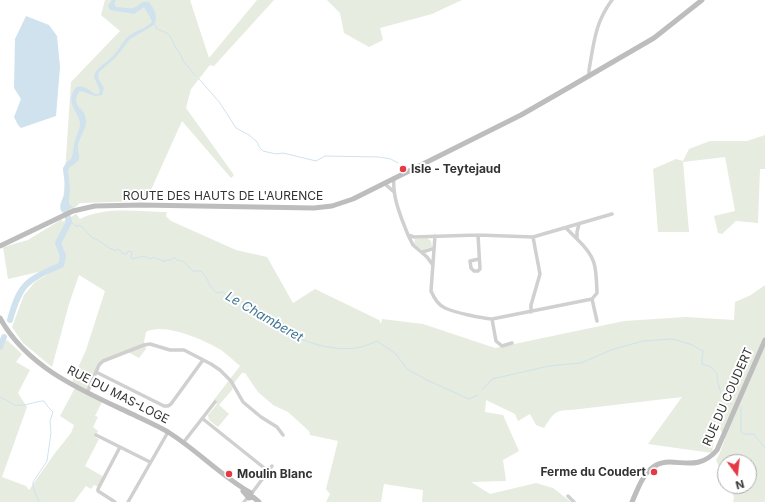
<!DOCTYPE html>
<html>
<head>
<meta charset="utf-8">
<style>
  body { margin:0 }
  #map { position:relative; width:765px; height:502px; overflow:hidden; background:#fff; font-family:Inter,sans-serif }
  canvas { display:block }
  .north { position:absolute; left:717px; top:454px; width:40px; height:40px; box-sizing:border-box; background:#fff; border:1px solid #adadad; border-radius:50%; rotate:165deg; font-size:11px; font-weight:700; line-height:16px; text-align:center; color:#333 }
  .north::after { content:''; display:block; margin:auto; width:14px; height:18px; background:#e63946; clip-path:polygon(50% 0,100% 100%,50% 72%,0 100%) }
</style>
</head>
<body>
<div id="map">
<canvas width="765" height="502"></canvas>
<div class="north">N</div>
</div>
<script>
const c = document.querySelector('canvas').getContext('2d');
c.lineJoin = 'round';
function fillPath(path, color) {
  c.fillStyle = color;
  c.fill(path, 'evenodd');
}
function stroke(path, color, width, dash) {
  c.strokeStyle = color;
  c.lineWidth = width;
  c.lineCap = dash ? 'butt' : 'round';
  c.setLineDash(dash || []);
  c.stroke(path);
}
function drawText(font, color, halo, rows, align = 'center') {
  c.font = font + ' Inter,sans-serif';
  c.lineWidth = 4;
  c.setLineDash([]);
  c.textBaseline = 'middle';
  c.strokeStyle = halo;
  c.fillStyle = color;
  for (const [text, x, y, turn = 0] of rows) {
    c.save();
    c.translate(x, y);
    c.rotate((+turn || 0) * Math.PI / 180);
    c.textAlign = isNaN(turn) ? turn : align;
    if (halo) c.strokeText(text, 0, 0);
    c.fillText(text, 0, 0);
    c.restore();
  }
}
fillPath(new Path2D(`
  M105 0H190L209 58 257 0H274L214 66 210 65 191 89 186 108 234 175 231 178 182 121 146 201 80 203 62 219V222L76 214 80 219C106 206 139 212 167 212L166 216 171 221 236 250 267 257 293 303 315 289 379 320 381 324 382 319 423 324 495 348 624 321 686 317 734 320 735 302 751 295 765 285V502H733L734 497 728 486H749V462H725V479L716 460 719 455 725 439 716 421 712 453 648 444 682 397 571 410C555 409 552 415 544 428L536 425 530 414 518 421 515 414 486 400 485 412 503 415 519 451 503 460 506 481 471 482 490 494 536 483 553 488 571 502H422L423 490 384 484 381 502H326L330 494 326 489 338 441 310 435 309 431 288 412 273 405 258 392 245 373H242L234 383 232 390 219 405 229 414 218 427 209 420 208 415 217 404 213 401 240 366C234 361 228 355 221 350 204 340 164 322 146 332L144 342 146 349 139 358 126 351 99 365 87 392 103 400 95 416 98 417 93 427 98 431 95 437 99 439 85 466 104 477 99 487 94 485 91 489 86 486 74 502H0V346L7 340 22 354 16 362 30 370 18 393 27 407 2 477 26 486 29 490 55 453 71 433 74 425 60 416 76 386 72 384 73 379 86 350 105 291 79 275 69 304 52 367 23 343 12 327 24 295 35 282 60 267 8 279 3 247 28 240 62 219 71 82 120 31 101 15Z
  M327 0H462L432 14 380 28 383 40 369 47 344 33 340 13Z
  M765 135V169H760L758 223 736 221 722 234 718 233 714 216 735 211 725 157 683 162 689 232H658L653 169 676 159 683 161 689 149 710 141H747Z
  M427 238 431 241 432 247 422 250 414 244 415 239Z`), '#e6ecdf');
fillPath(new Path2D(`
  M112 0H116L114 4 116 7C121 7 128 9 133 8 140 6 139 1 149 2 154 8 159 18 154 25L130 39 116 57 99 72 98 78 104 88 102 95 95 96 81 91 79 92C70 108 85 106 86 120 87 128 80 136 78 144 77 150 80 155 79 160L69 168 68 171 70 188 69 199V204L73 207 63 212 61 211C59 204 62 201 64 195 67 185 63 177 63 168L66 163 71 159C74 153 73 147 75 141 76 136 79 131 80 126 81 111 63 105 76 87 85 85 88 90 95 94H99L100 91 94 77C95 68 104 65 110 59 118 52 122 41 130 35 137 30 147 28 152 22L151 19 144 7 134 14 110 10 108 6Z
  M26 16 49 25 57 36 60 67 56 116 21 128 18 125 14 117 21 99 14 88 15 39Z`), '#cfe2ee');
stroke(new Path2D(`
  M154 24 156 26V28C161 32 167 31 170 36 174 42 174 48 180 53L183 61 196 76
  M199 79 220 103 236 128 249 135 257 142 260 148 263 151 276 154 283 153 316 161 325 156 379 157 391 159 398 163
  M69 222 72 223 77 227 78 225C84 227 87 232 91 237 100 240 107 248 116 251L117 249 120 250 122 253 127 254 128 251 132 252 131 257 132 259 144 256 150 259 154 257 156 259H159L164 262 165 260H172L174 257 177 260 183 261 193 271H201C209 278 208 287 217 293L223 292 234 302 241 301C272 327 314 353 356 348 363 347 370 344 377 341L396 354 407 369 429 381 469 399 478 395
  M482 390 492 379 549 366 581 363 611 350 643 341 672 339 690 344 703 351C703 356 701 359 702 364L711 367 717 373C717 383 721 400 732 404
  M0 397C5 399 10 403 15 405 25 407 35 401 44 401L48 407 53 412 50 421 51 433 47 461 33 482V487L39 502
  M741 407V432L743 434H754L765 448`), '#cfe2ee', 1);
stroke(new Path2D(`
  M10 320C20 283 27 280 61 265L63 256 58 243 69 222 66 210
  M0 347 4 337`), '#cfe2ee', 6);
stroke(new Path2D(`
  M589 76V70C594 42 595 23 612 0
  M394 178C392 197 401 217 408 235L414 237 478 235 533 237 612 214
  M384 183 394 192
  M566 228 577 239V232L579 224
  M408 235 413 245 427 257 432 264
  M478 235 480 269 478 271H474L471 268 470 261 479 259
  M435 236 431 291C434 298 438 305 445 308 456 313 481 318 492 319L592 299
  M577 239C597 258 596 267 597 293L592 299 597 321
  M422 252 429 250 434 248
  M531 312V305L540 274 533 237
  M492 319 496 341 502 346 512 343
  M96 372 164 406H168L171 404 203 360
  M87 393 99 365 103 361 144 345 150 344 170 350H184L211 364 220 370 231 381 243 402 261 417 277 427 283 435
  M203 419 268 471
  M96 435 150 462
  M183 443 215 402
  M252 493 272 466
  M568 496 574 502
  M115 502 98 491V489L120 447
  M128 502 168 432
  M244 502 248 497`), '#d0d0d0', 3.5);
stroke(new Path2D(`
  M0 246 73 211 95 206 141 205 314 208 332 206 353 199 521 115 568 88 654 38 702 0
  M0 318C27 368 83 391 132 414 144 420 156 425 168 432 197 450 221 476 251 493
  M243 491 249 498 253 497 259 502
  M632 502C637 491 642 475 653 467 672 453 695 476 717 450L765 340`), '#bdbdbd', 5);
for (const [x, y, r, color] of [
  [403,169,4,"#e63946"],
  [654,472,4,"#e63946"],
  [229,474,4,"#e63946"]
]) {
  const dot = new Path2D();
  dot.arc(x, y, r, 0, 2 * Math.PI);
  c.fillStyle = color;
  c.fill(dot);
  stroke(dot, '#fff', 1.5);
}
drawText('bold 12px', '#333', '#fff', [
  ["Isle - Teytejaud",411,169],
  ["Ferme du Coudert",646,472,"right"],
  ["Moulin Blanc",237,474]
], 'left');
drawText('12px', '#333', '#fff', [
  ["ROUTE DES HAUTS DE L'AURENCE",223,196],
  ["RUE DU MAS-LOGE",118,395,27],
  ["RUE DU COUDERT",728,397,-66]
]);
drawText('italic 13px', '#3f7597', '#fff', [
  ["Le Chamberet",264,317,30]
]);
</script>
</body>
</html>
